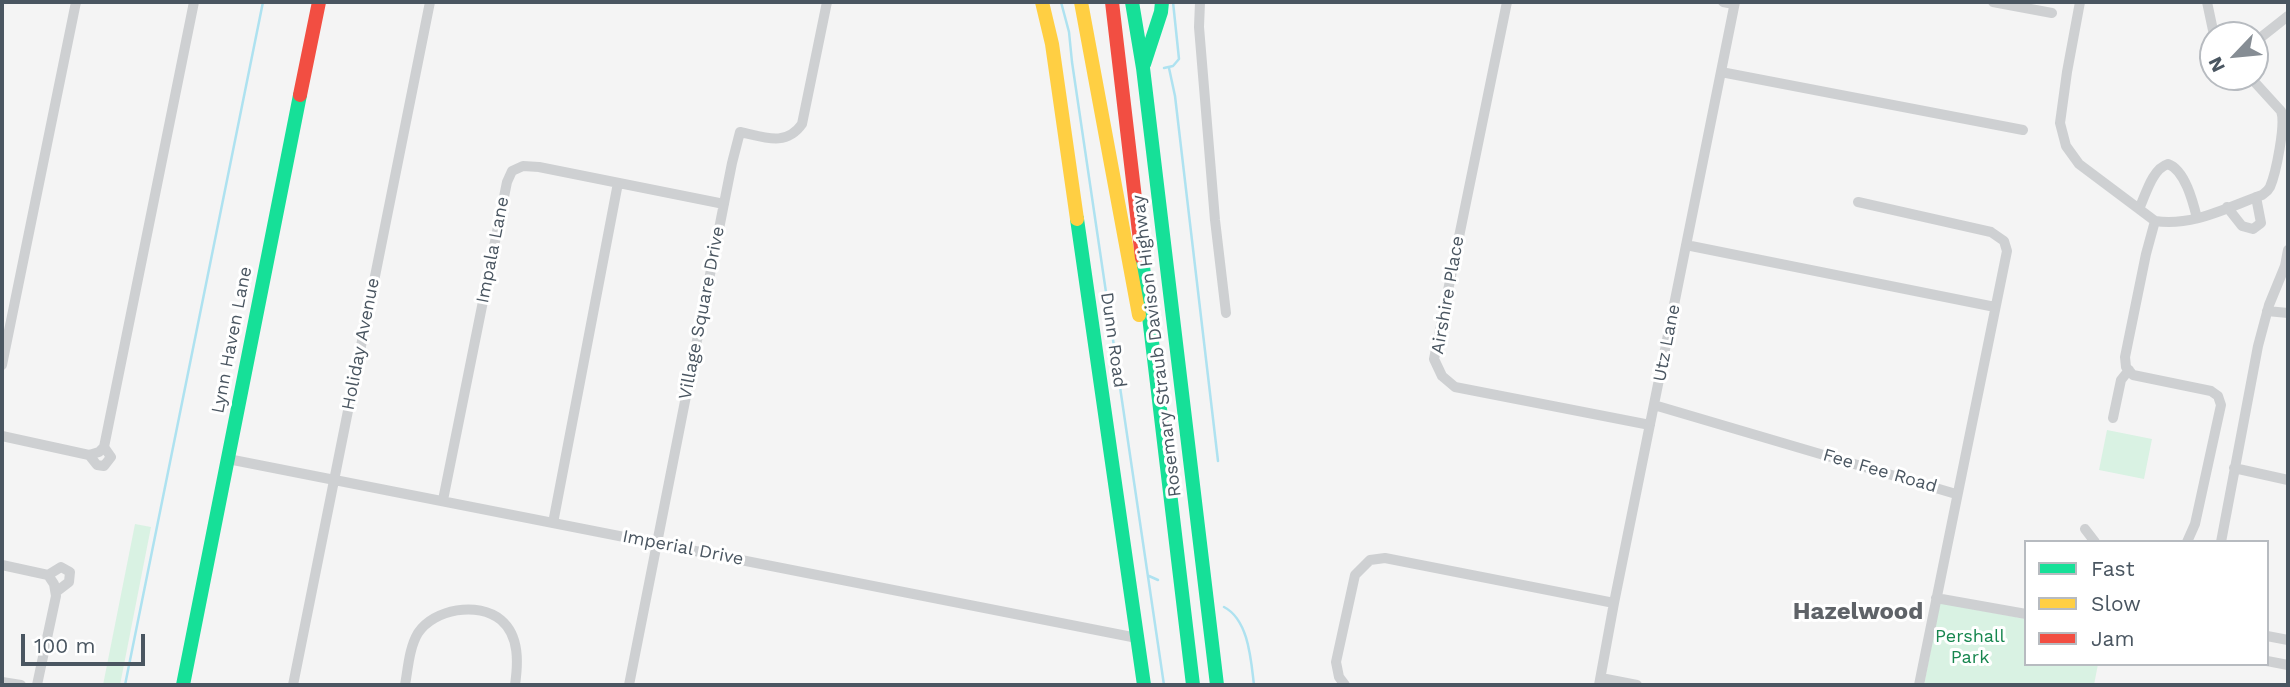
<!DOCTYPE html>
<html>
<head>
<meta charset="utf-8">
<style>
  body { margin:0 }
  #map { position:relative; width:2290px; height:687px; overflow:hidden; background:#f4f4f4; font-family:"Work Sans",sans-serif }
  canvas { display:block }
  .frame { position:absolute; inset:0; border:4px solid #4a5661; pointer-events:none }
  .legend { position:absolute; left:2024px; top:540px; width:245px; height:126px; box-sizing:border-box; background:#fff; border:2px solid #b7bbc0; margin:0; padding:9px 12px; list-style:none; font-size:21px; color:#4a5661 }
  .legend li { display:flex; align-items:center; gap:14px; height:35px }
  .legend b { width:35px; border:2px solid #b7bbc0 }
  .north { position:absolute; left:2199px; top:21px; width:70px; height:70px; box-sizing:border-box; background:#fff; border:2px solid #b7bbc0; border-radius:50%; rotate:244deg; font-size:19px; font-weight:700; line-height:28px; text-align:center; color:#4a5661 }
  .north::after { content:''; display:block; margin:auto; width:24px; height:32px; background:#868d94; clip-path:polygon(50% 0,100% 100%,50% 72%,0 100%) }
  .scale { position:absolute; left:21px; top:634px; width:124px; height:32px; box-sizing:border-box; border:4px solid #4a5661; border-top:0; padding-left:9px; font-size:21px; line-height:24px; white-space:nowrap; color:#4a5661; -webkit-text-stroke:5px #fff; paint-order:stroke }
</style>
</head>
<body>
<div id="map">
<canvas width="2290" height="687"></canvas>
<div class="frame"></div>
<ul class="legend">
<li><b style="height:9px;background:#16e098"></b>Fast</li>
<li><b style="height:9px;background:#ffcf43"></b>Slow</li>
<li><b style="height:9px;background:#f24e42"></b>Jam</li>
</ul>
<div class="north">N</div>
<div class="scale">100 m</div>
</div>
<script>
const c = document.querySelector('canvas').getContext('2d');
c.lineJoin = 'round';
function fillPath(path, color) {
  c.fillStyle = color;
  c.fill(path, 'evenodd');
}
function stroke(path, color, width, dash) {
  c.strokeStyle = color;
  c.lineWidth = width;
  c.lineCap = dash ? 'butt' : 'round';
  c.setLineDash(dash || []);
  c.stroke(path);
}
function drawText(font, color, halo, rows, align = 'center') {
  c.font = font + ' "Work Sans",sans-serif';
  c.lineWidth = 6;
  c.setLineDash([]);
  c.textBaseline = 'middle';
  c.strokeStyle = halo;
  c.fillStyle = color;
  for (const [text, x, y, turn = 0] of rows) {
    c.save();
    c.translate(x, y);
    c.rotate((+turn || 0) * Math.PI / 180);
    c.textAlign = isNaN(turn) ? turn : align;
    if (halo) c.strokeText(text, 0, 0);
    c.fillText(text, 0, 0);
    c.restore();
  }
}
fillPath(new Path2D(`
  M2107 430 2152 439 2144 479 2099 470Z
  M135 524 151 527 120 685H103Z
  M1940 603 2026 619V664H2098L2094 685H1924Z`), '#d9f2e3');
stroke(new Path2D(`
  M1061 2 1069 32 1072 62 1164 685
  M1164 68 1173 66 1179 59 1173 2
  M1169 68 1175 96 1218 461
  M1149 576 1158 580
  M1224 607C1249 620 1251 661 1254 685
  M125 685 263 2`), '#aee2f0', 2.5);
stroke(new Path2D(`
  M1200 2 1199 27 1215 220 1226 313
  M1507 2 1434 359 1442 376 1455 387 1650 425
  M1723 2 1734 4
  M1993 2 2052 13
  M2080 2 2067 72 2060 123 2066 146 2079 164 2155 221
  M2207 2 2214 35
  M2255 42 2288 16
  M1721 72 2023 130
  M1858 202 1991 232 2004 241 2007 251 1919 685
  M2227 207 2242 226 2253 229 2261 223 2256 197
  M2139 209C2146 194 2152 169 2168 164 2185 170 2193 202 2197 218
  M1686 245 1995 307
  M2267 311 2288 313
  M2 365 76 2
  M1654 405 1956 494
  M2113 418 2121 380 2129 370
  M2 436 89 455 99 452 104 447
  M104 447 194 2
  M89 455 97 465 104 466 111 457 104 447
  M228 459 1137 638
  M2234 468 2288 480
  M443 500 507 182 512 171 523 166 539 167 724 204
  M553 523 618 183
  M2085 529 2095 542
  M2187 542 2195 524 2221 405 2218 396 2211 391 2133 375 2126 367 2125 357 2146 254 2155 221C2192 227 2228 207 2262 195 2266 192 2268 191 2270 187 2276 173 2286 124 2281 111L2250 77
  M2221 542 2258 346 2269 305 2285 266 2288 250
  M2 565 48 575
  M48 575 61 567 70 572 69 582 56 592
  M1936 598 2026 614
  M2267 636 2288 640
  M2267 661 2288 665
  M1601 678 1637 685
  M2 682 21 685
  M37 685 56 596 54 584 48 575
  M293 685 430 2
  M405 685C408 669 409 648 418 633 434 609 478 601 501 620 520 636 518 664 515 685
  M629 685 732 163 740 132C764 137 786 147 802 124L827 2
  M1345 685 1339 677 1336 662 1355 575 1370 560 1385 558 1614 603
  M1599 685 1614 603 1735 2`), '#ced0d2', 10);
stroke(new Path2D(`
  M1132 2 1143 68 1217 685
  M1144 64 1161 12 1162 2
  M1077 219 1144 685
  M1142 258 1193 685
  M183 685 300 95`), '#16e098', 14);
stroke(new Path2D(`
  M1042 2 1052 44 1077 219
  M1081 2 1139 315`), '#ffcf43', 14);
stroke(new Path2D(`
  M1112 2 1142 258
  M300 95 319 2`), '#f24e42', 14);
drawText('18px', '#4a5661', '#fff', [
  ["Impala Lane",493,250,-79],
  ["Airshire Place",1448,295,-80],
  ["Village Square Drive",702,313,-79],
  ["Lynn Haven Lane",232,340,-79],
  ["Dunn Road",1113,340,82],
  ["Utz Lane",1667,343,-79],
  ["Holiday Avenue",361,344,-79],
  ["Rosemary Straub Davison Highway",1157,346,-97],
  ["Fee Fee Road",1880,471,16],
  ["Imperial Drive",683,548,11]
]);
drawText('18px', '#17864f', '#fff', [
  ["Pershall",1970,637],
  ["Park",1970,658]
]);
drawText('bold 24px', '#5f6368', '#fff', [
  ["Hazelwood",1858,612]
]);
</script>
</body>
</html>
